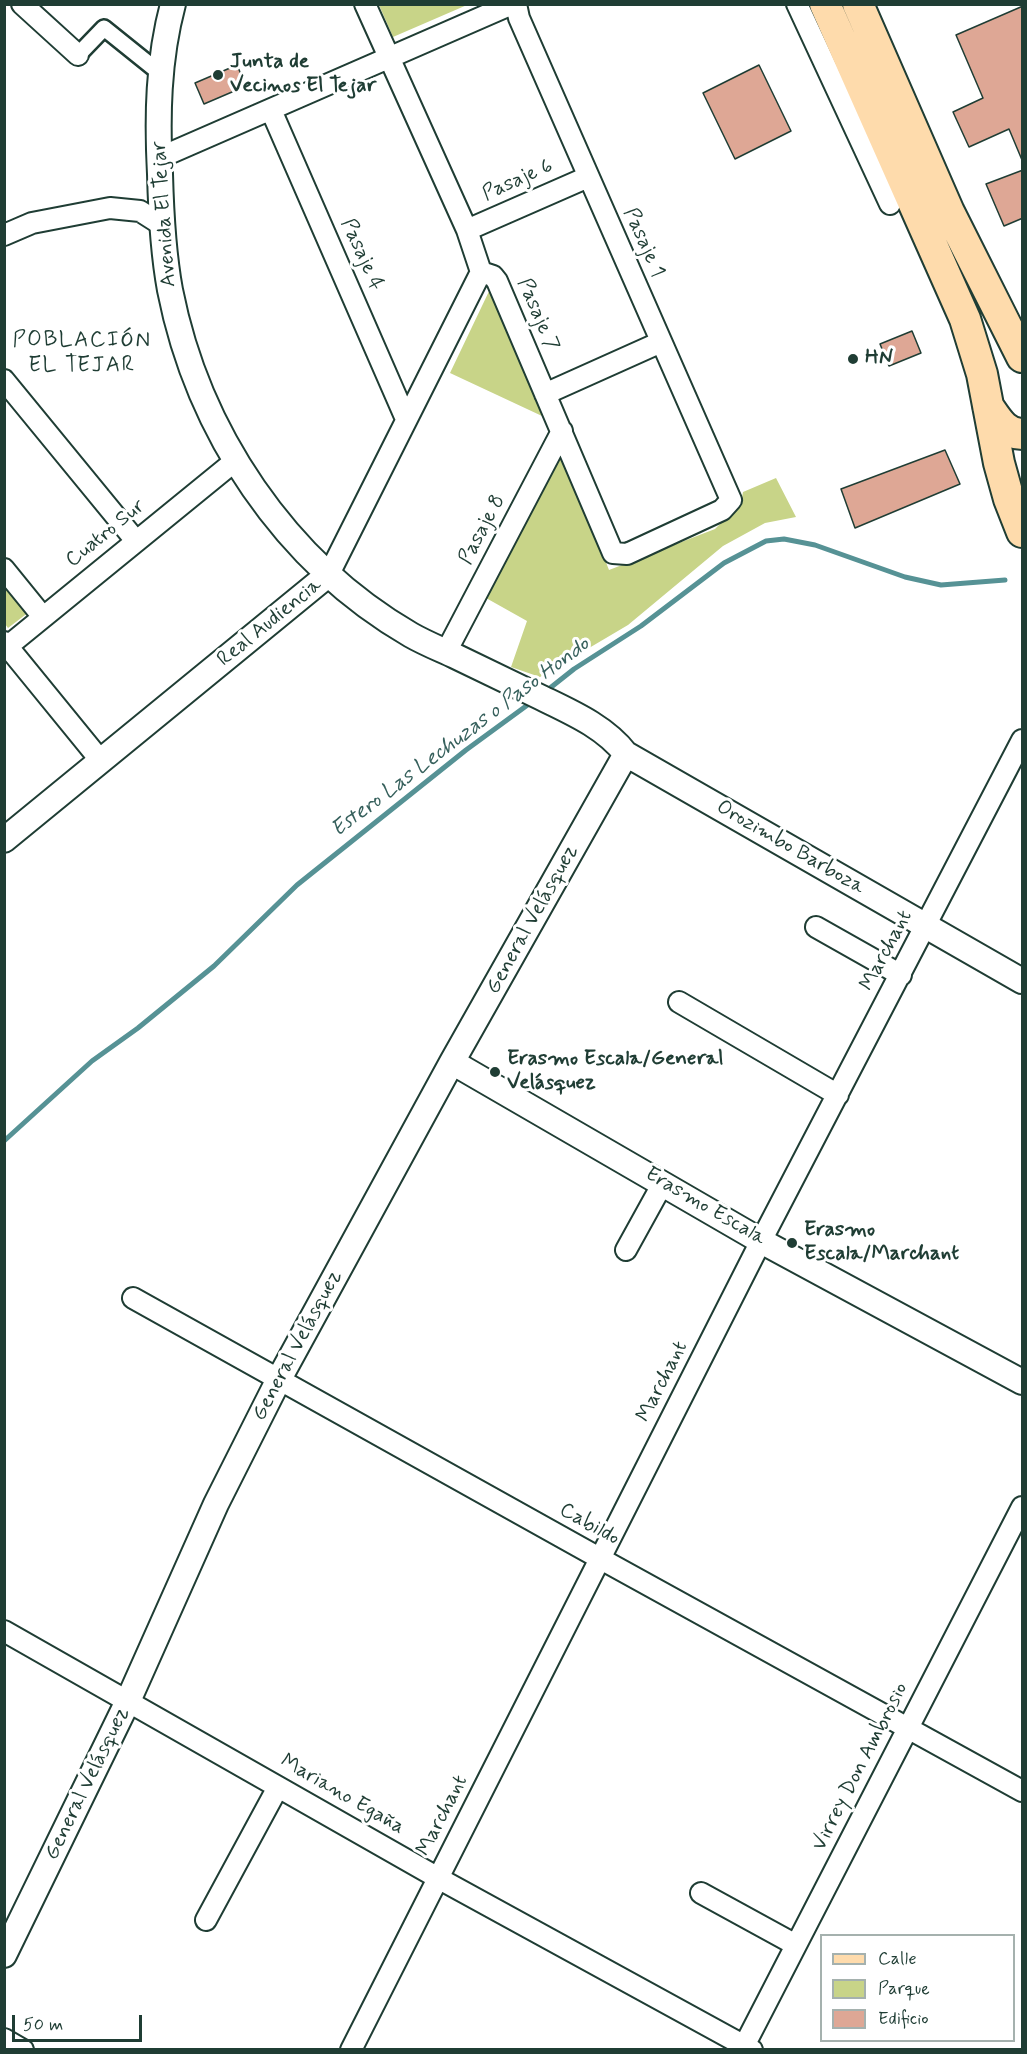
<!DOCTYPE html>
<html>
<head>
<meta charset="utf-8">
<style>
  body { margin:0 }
  #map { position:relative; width:1027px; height:2054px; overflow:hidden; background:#fff; font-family:Mynerve,sans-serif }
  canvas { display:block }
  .frame { position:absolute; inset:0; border:6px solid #1f3d34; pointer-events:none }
  .legend { position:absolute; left:820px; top:1934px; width:195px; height:108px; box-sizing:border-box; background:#fff; border:2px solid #a5b1ae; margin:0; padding:8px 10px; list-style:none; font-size:18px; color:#1f3d34 }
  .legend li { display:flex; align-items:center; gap:12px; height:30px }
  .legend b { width:30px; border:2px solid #a5b1ae }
  .scale { position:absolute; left:12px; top:2015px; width:130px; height:27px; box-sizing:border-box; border:3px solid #1f3d34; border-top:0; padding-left:8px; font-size:18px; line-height:21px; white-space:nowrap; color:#1f3d34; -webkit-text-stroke:4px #fff; paint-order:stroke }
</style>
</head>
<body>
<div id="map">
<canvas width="1027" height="2054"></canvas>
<div class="frame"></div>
<ul class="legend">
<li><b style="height:8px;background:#fedbac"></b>Calle</li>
<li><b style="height:16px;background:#c8d488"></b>Parque</li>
<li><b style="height:16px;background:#dea795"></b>Edificio</li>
</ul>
<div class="scale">50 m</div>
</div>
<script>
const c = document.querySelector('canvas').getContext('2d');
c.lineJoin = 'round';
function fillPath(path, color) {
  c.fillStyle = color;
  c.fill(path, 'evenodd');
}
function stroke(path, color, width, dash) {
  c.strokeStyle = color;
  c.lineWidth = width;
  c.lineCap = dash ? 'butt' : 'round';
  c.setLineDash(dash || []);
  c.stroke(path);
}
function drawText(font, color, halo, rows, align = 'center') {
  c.font = font + ' Mynerve,sans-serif';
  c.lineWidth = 6;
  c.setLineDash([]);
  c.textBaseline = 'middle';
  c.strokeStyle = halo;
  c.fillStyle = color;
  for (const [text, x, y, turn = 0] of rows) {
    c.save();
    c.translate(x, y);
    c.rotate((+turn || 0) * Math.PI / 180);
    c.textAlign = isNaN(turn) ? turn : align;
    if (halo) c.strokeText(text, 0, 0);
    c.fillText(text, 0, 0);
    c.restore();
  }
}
fillPath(new Path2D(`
  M379 5H467L393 37Z
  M492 285 542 416 450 373Z
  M561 448 609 570 715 529 741 503 743 492 776 478 796 517 765 523 723 546 628 625 540 677 511 667 527 621 486 598Z
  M4 582 29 612 8 628 5 624Z`), '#c8d488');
stroke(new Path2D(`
  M545 692 574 669 641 626 724 563 766 541 784 539 815 545 905 577 941 585 1005 580
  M4 1141 92 1061 138 1028 214 966 297 885 466 750 533 701`), '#569295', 5);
const building = new Path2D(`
  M1023 6V160H1022L1009 129 969 147 953 112 983 98 956 35Z
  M237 65 246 86 204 104 195 83Z
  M759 65 791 131 735 159 703 93Z
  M1023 170V218L1004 226 986 184Z
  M912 331 921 353 889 366 880 344Z
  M945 450 960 484 855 528 841 489Z`);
fillPath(building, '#dea795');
stroke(building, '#1f3d34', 1.5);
const pedestrian = new Path2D(`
  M78 55 104 28 160 73`);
const minor = new Path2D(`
  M22 4 78 55
  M365 4 467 230 481 272
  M797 4 890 204
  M271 110 406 419
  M159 158 512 4
  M467 230 588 177
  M4 235 32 223 110 208 140 211 162 225
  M481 272 493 276 497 281 613 553 627 554 722 510 731 500 519 18 516 4
  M4 380 136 541
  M545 394 661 342
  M4 569 43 617
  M329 574 481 272
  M4 642 101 761
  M8 646 235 461
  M446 652 562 431
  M816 927 901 975
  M679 1002 838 1095
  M626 1250 663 1183
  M133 1298 610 1564 1022 1791
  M4 1631 447 1883 752 2050
  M701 1893 796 1945
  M206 1920 278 1787
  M4 2039 23 2050
  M351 2050 761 1241 1022 740
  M742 2050 1022 1507`);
const tertiary = new Path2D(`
  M173 4C158 60 157 117 160 174 161 213 163 252 170 290 198 432 285 562 411 635 425 643 440 649 455 656 484 670 513 684 542 698 573 713 605 727 626 754L1022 981
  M4 840 329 574
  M452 1062 761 1241 1022 1382
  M4 1955 128 1701 216 1504 279 1379 452 1062 626 754`);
const primary = new Path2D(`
  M825 4 965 319 982 374 999 463 1009 499 1022 532
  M858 4 949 212 1022 357
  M988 406C997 419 1005 434 1022 434`);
stroke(pedestrian, '#1f3d34', 20);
stroke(minor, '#1f3d34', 24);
stroke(tertiary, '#1f3d34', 28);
stroke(primary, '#1f3d34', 34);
stroke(pedestrian, '#fff', 15);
stroke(minor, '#fff', 20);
stroke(tertiary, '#fff', 24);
stroke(primary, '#fedbac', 30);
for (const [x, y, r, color] of [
  [218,75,6,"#1f3d34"],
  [853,359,6,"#1f3d34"],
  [495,1072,6,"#1f3d34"],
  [792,1243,6,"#1f3d34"]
]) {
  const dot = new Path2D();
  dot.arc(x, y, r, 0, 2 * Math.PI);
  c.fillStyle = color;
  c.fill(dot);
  stroke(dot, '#fff', 2);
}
drawText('bold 21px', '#1f3d34', '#fff', [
  ["Junta de",230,63],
  ["Vecinos El Tejar",230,87],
  ["HN",865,359],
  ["Erasmo Escala/General",507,1060],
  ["Velásquez",507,1084],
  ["Erasmo",804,1231],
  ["Escala/Marchant",804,1255]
], 'left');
drawText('21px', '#1f3d34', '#fff', [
  ["Pasaje 6",518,181,-24],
  ["Avenida El Tejar",165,214,-94],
  ["Pasaje 1",643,243,66],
  ["Pasaje 4",361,255,66],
  ["Pasaje 7",537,315,67],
  ["Pasaje 8",483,530,-62],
  ["Cuatro Sur",106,534,-39],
  ["Real Audiencia",270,623,-39],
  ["Orozimbo Barboza",790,848,30],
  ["General Velásquez",533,920,-61],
  ["Marchant",887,951,-62],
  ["Erasmo Escala",705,1207,30],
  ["General Velásquez",298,1346,-62],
  ["Marchant",663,1382,-63],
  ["Cabildo",589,1525,29],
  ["Virrey Don Ambrosio",861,1767,-63],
  ["General Velásquez",88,1784,-64],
  ["Mariano Egaña",342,1795,30],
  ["Marchant",443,1816,-63]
]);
c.letterSpacing = '1.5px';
drawText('22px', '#1f3d34', '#fff', [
  ["POBLACIÓN",82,341],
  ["EL TEJAR",82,366]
]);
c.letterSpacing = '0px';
drawText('italic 22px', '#36605c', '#fff', [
  ["Estero Las Lechuzas o Paso Hondo",461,738,-37]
]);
</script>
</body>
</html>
